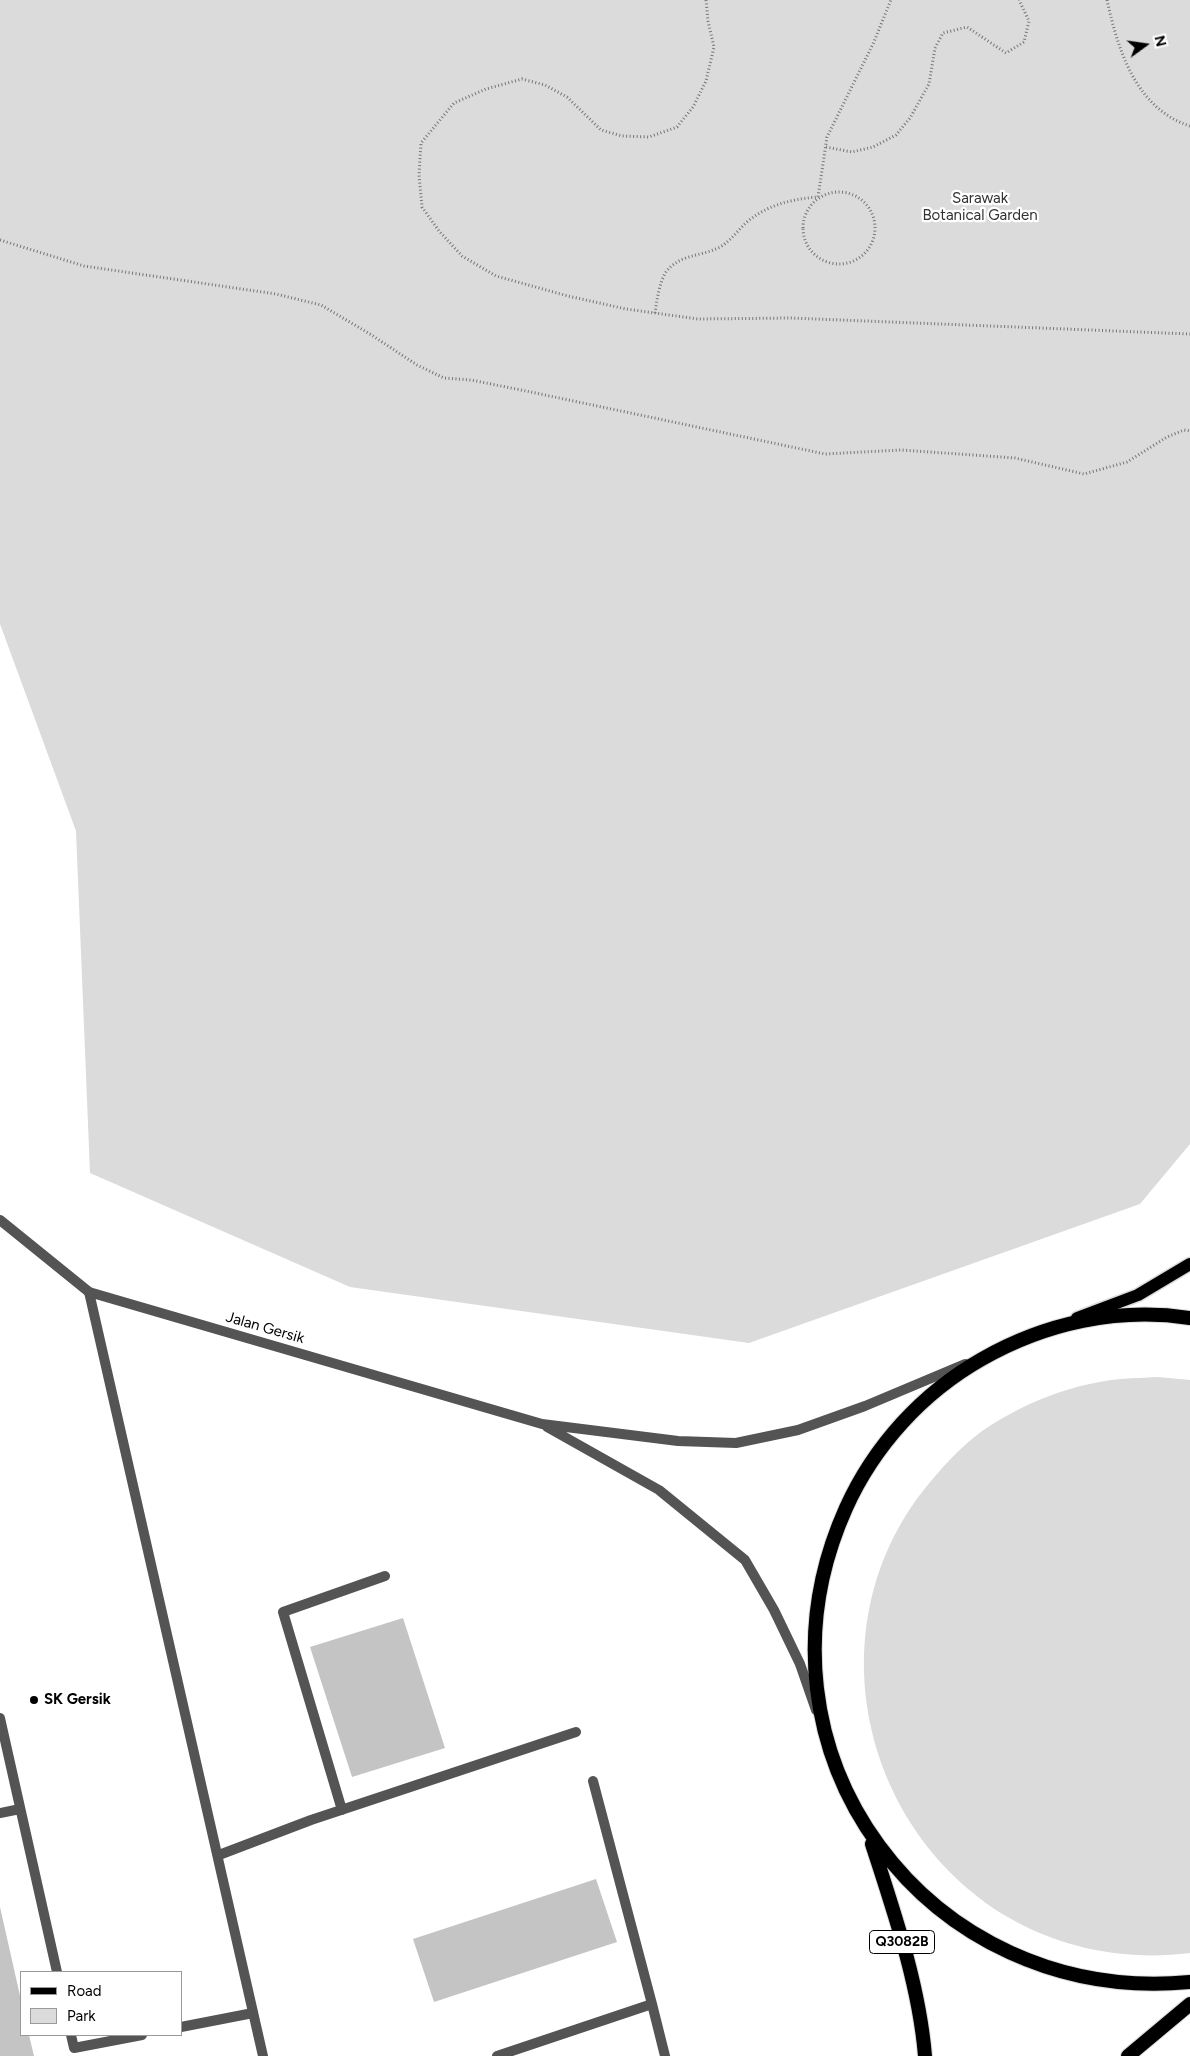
<!DOCTYPE html>
<html>
<head>
<meta charset="utf-8">
<style>
  body { margin:0 }
  #map { position:relative; width:1190px; height:2056px; overflow:hidden; background:#fff; font-family:Figtree,sans-serif }
  canvas { display:block }
  .legend { position:absolute; left:20px; top:1971px; width:162px; height:65px; box-sizing:border-box; background:#fff; border:1px solid #999; margin:0; padding:6px 9px; list-style:none; font-size:15px; color:#000 }
  .legend li { display:flex; align-items:center; gap:10px; height:25px }
  .legend b { width:25px; border:1px solid #999 }
  .north { position:absolute; left:1120px; top:20px; width:50px; height:50px; -webkit-text-stroke:4px #fff; paint-order:stroke; rotate:76deg; font-size:14px; font-weight:700; line-height:20px; text-align:center; color:#000 }
  .north::after { content:''; display:block; margin:auto; width:18px; height:22px; background:#000; clip-path:polygon(50% 0,100% 100%,50% 72%,0 100%) }
</style>
</head>
<body>
<div id="map">
<canvas width="1190" height="2056"></canvas>
<ul class="legend">
<li><b style="height:6px;background:#000"></b>Road</li>
<li><b style="height:14px;background:#dbdbdb"></b>Park</li>
</ul>
<div class="north">N</div>
</div>
<script>
const c = document.querySelector('canvas').getContext('2d');
c.lineJoin = 'round';
function fillPath(path, color) {
  c.fillStyle = color;
  c.fill(path, 'evenodd');
}
function stroke(path, color, width, dash) {
  c.strokeStyle = color;
  c.lineWidth = width;
  c.lineCap = dash ? 'butt' : 'round';
  c.setLineDash(dash || []);
  c.stroke(path);
}
function drawText(font, color, halo, rows, align = 'center') {
  c.font = font + ' Figtree,sans-serif';
  c.lineWidth = 4.5;
  c.setLineDash([]);
  c.textBaseline = 'middle';
  c.strokeStyle = halo;
  c.fillStyle = color;
  for (const [text, x, y, turn = 0] of rows) {
    c.save();
    c.translate(x, y);
    c.rotate((+turn || 0) * Math.PI / 180);
    c.textAlign = isNaN(turn) ? turn : align;
    if (halo) c.strokeText(text, 0, 0);
    c.fillText(text, 0, 0);
    c.restore();
  }
}
fillPath(new Path2D(`
  M0 0H1190V1144L1140 1204 749 1343 350 1287 90 1173 76 831 0 624Z
  M1158 1377 1190 1380V1953C1127 1961 1061 1949 1006 1916 856 1825 815 1617 931 1481 946 1463 963 1445 982 1431 1019 1406 1061 1388 1105 1381 1122 1378 1140 1378 1158 1377Z`), '#dbdbdb');
fillPath(new Path2D(`
  M403 1618 445 1748 352 1777 310 1647Z
  M596 1879 617 1942 434 2002 413 1939Z
  M0 1907 21 2000V2035H29L34 2056H0Z`), '#c4c4c4');
const primary = new Path2D(`
  M1077 1318 1138 1295 1190 1264`);
const trunk = new Path2D(`
  M1190 1318C1118 1307 1045 1323 982 1359 922 1393 874 1446 846 1508 737 1751 928 2007 1190 1982
  M872 1844C894 1912 919 1984 925 2056
  M1128 2056 1190 2004`);
stroke(primary, '#dbdbdb', 15);
stroke(trunk, '#dbdbdb', 16);
stroke(new Path2D(`
  M706 0 708 21 714 47 706 81 693 107 677 127 649 137 622 136 601 130 567 97 545 85 522 79 486 89 454 103 421 143 419 175 422 207 439 231 462 256 496 276 568 296 626 309 698 319 791 318 1190 334
  M1107 0C1118 50 1136 109 1190 126
  M826 147 852 152 873 147 896 135 910 118 929 84 935 48 943 33 967 27 1006 53 1024 42 1029 21 1019 0
  M803 228a36 36 0 1 1 72 0a36 36 0 1 1-72 0Z
  M0 240 84 266 276 294 321 305 370 334 417 365 444 378 471 380 526 391 825 454 901 450 1015 458 1084 474 1127 462 1167 437 1184 430 1190 431
  M655 313C657 300 659 283 666 272 680 254 699 257 718 248 729 243 737 231 747 222 767 205 792 199 818 197L827 137 873 44 891 0`), '#767676', 3, [1, 2.5]);
stroke(new Path2D(`
  M0 1718 57 1972
  M342 1810 283 1612 385 1576
  M0 1813 20 1809
  M219 1855 311 1820 576 1732
  M652 2004 665 2056
  M181 2027 253 2013
  M71 2035 74 2048 142 2035
  M497 2056 652 2004 593 1781`), '#545454', 10);
stroke(new Path2D(`
  M89 1292 263 2056`), '#545454', 10);
stroke(new Path2D(`
  M0 1220 89 1292 542 1424 678 1441 736 1443 798 1430 865 1406 965 1364
  M547 1427 659 1490 745 1560 774 1610 800 1664 816 1710`), '#545454', 10);
stroke(primary, '#000', 12);
stroke(trunk, '#000', 14);
for (const [x, y, r, color] of [
  [34,1700,5,"#000"]
]) {
  const dot = new Path2D();
  dot.arc(x, y, r, 0, 2 * Math.PI);
  c.fillStyle = color;
  c.fill(dot);
  stroke(dot, '#fff', 2);
}
for (const [x, y, w] of [
  [902,1942,65]
]) {
  const box = new Path2D();
  box.roundRect(x - w / 2, y - 11.5, w, 23, 4);
  c.fillStyle = '#fff';
  c.fill(box);
  stroke(box, '#000', 1);
}
drawText('bold 14px', '#000', null, [
  ["Q3082B",902,1942]
]);
drawText('15px', '#323232', '#fff', [
  ["Sarawak",980,199],
  ["Botanical Garden",980,216]
]);
drawText('15px', '#000', '#fff', [
  ["Jalan Gersik",265,1328,16]
]);
drawText('bold 15px', '#000', '#fff', [
  ["SK Gersik",44,1700]
], 'left');
</script>
</body>
</html>
